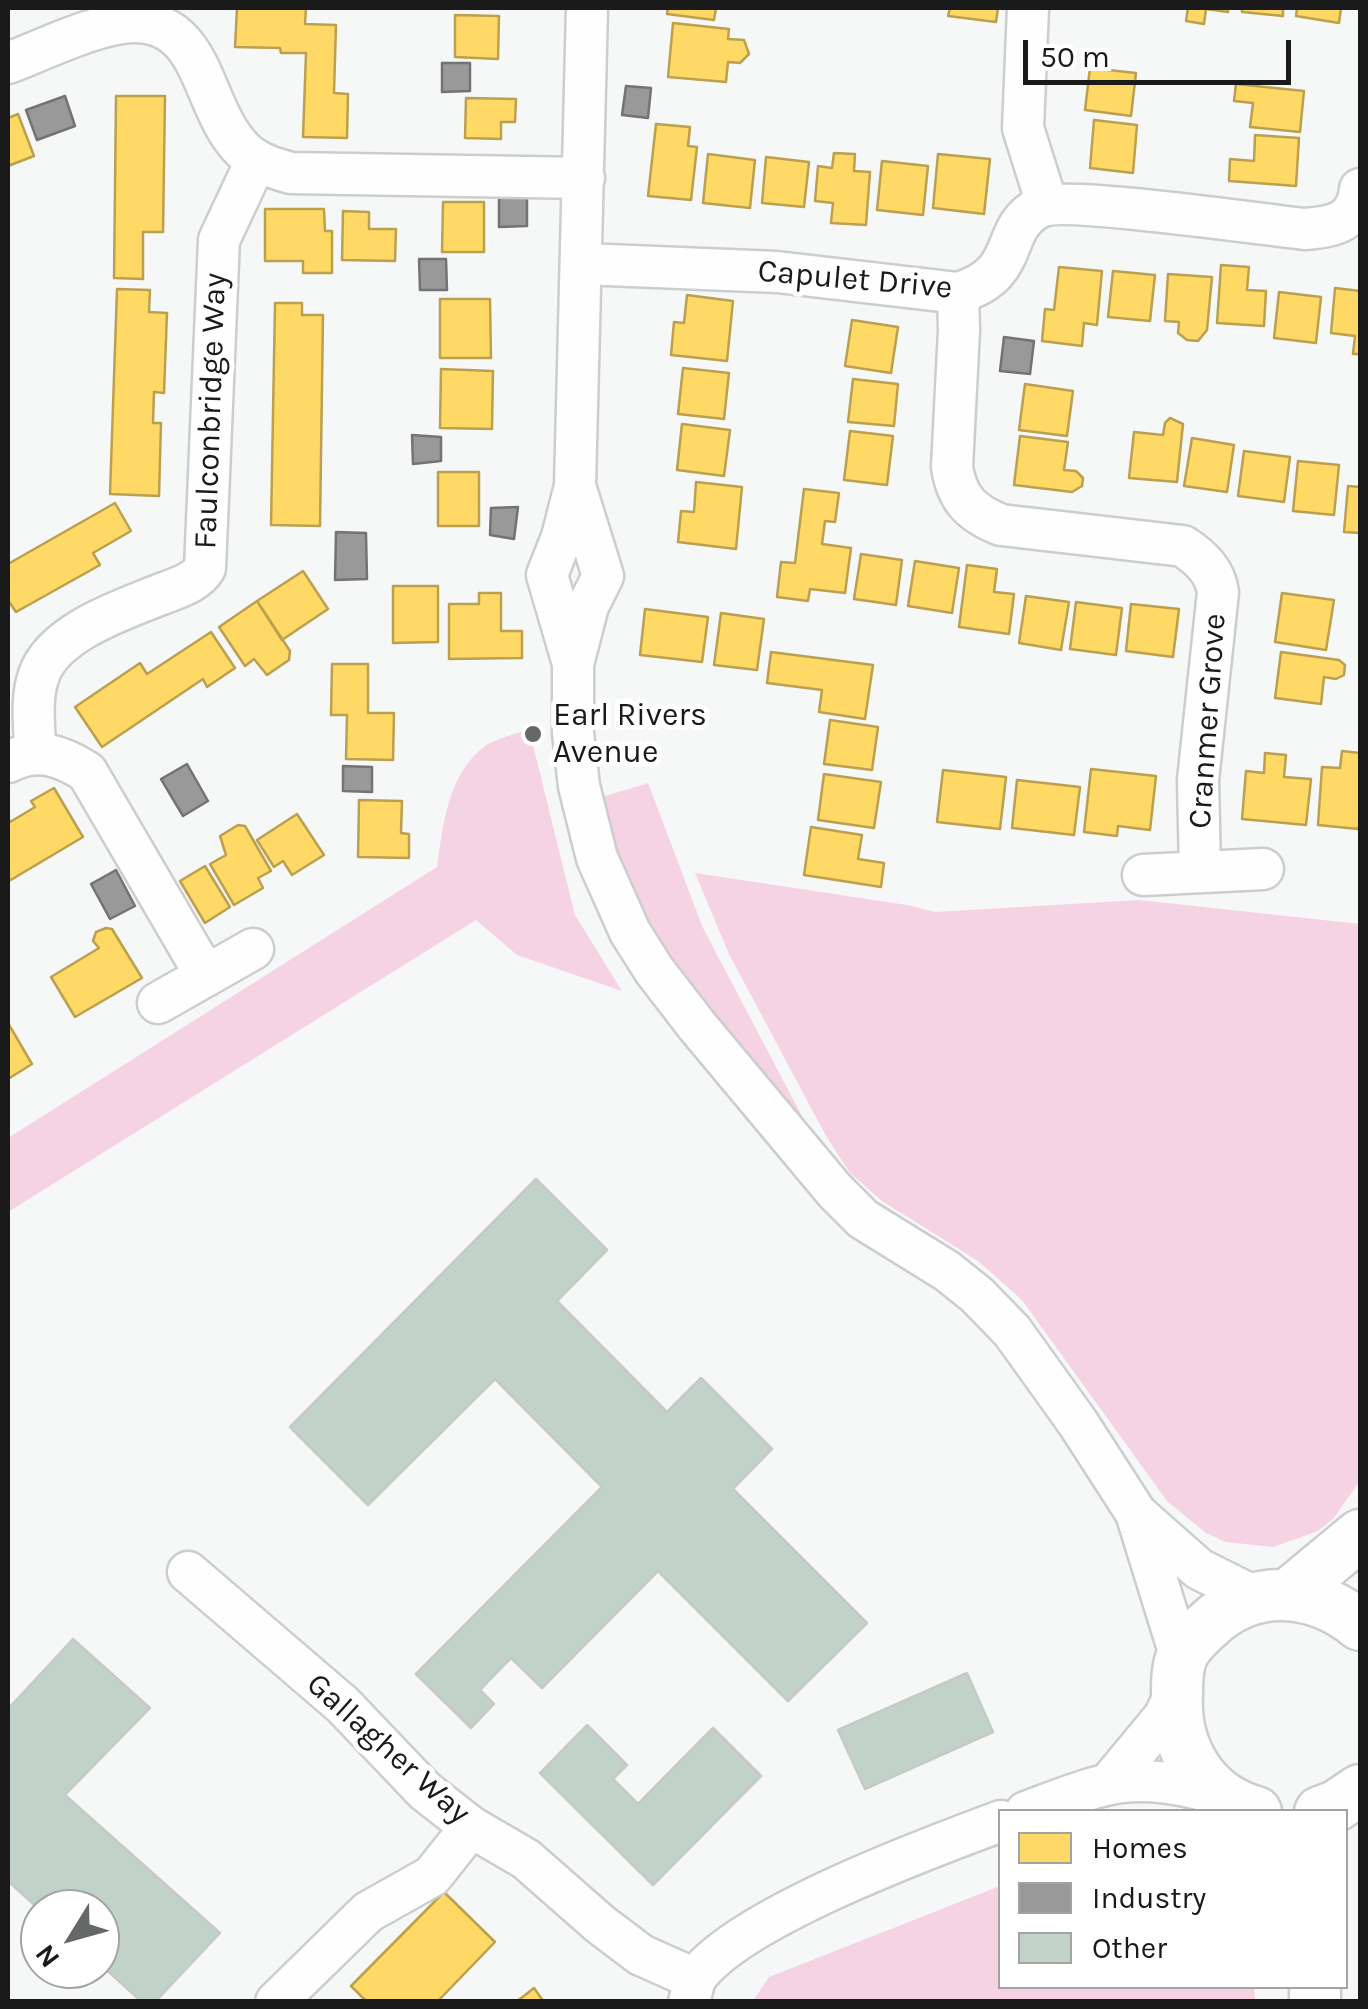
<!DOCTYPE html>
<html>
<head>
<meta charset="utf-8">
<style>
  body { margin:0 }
  #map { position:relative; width:1368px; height:2009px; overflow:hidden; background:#f6f8f7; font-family:Karla,sans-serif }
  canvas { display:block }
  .frame { position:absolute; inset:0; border:10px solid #191a19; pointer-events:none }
  .legend { position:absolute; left:998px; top:1809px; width:350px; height:180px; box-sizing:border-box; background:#fff; border:2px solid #a3a3a3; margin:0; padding:12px 18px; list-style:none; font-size:30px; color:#191a19 }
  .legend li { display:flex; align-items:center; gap:20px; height:50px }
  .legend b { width:50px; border:2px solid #a3a3a3 }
  .north { position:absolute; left:20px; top:1889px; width:100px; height:100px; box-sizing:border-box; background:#fff; border:2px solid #a3a3a3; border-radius:50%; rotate:233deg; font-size:28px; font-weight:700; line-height:40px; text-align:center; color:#191a19 }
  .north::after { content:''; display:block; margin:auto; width:35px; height:45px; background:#666867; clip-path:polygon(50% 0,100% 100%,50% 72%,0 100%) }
  .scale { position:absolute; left:1023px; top:40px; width:268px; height:45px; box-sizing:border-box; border:5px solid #191a19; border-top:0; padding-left:12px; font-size:30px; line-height:35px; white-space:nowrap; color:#191a19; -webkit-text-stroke:8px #fff; paint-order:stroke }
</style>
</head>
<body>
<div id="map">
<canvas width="1368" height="2009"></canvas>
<div class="frame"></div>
<ul class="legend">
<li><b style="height:28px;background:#ffd966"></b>Homes</li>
<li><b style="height:28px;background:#999"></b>Industry</li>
<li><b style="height:28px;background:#c1d3c9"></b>Other</li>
</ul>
<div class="north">N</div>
<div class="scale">50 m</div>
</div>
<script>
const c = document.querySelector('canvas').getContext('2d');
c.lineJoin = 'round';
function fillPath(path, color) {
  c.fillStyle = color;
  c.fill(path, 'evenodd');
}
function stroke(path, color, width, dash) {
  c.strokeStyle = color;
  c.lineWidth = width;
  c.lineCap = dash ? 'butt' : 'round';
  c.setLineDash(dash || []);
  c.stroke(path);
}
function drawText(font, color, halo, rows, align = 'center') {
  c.font = font + ' Karla,sans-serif';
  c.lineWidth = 10;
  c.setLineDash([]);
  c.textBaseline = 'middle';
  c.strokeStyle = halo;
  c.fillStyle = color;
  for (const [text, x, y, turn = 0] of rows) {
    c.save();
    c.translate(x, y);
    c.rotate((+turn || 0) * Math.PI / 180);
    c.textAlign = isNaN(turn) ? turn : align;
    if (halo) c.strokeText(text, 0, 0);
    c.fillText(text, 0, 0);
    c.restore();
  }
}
fillPath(new Path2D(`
  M529 729 575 915 622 991 517 955 476 920 8 1212V1138L437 867C443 824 448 774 485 746 497 738 516 734 529 729Z
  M648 783 703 928 805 1122 801 1123 712 1019 646 924 618 863 599 798Z
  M695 873 907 905 935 912 1139 900 1360 924V1481L1333 1519 1318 1531 1273 1547 1226 1542 1206 1533 1167 1501 1022 1300 978 1261 882 1201 850 1173 826 1136 729 954Z
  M1000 1886 1001 1986 1254 1987 1255 2001H753L769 1977Z`), '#f6d3e2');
const homes = new Path2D(`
  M237 8H306L305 24 336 25 334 93 348 94 347 138 303 137 306 53H281L280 48 235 47Z
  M668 8H716L714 20 667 14Z
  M950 8H998L996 22 948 16Z
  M1188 8H1228V12L1206 9 1204 24 1186 21Z
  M1242 8H1283V16L1242 12Z
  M1297 8H1341L1339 23 1296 16Z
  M455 15 499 16 498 59 455 57Z
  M673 23 729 29 728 39 744 40 749 54 740 63 728 62 726 82 668 77Z
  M1090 68 1136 73 1131 116 1085 110Z
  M1236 84 1304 91 1300 132 1250 127 1253 103 1234 101Z
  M116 96H165L163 232H143V279L114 278Z
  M466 98 516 99 515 122H501V139L465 138Z
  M18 114 34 156 8 166V118Z
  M1094 120 1137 125 1133 173 1090 168Z
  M656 124 690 127 688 146 697 147 691 200 648 196Z
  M1255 135 1299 138 1296 186 1229 181 1230 159 1254 161Z
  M834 153 855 154 854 171 870 172 866 225 831 223 833 203 815 201 818 166 832 168Z
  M708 154 755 160 750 208 703 203Z
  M938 154 990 159 984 214 933 208Z
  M766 157 809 162 804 207 762 203Z
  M882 161 928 166 923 215 877 210Z
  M443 202H484V252H442Z
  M265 209H324L325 231H332V273H303V261H265Z
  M343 211 369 212V229H396L395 261 342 260Z
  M1221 265 1249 267 1247 290 1266 291 1264 326 1217 323Z
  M1059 267 1102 271 1097 325 1084 323 1082 346 1042 341 1045 309 1054 310Z
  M1113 271 1155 275 1150 321 1108 317Z
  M1168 274 1212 277 1207 330 1198 341 1187 340 1178 333 1179 322 1165 321Z
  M1335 288 1360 291V354H1353L1355 336 1331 333Z
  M117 289 150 290 149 312 167 313 164 393 154 392 153 423H161L159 496 110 494Z
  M1279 292 1321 297 1316 343 1274 338Z
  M687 295 733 301 727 361 671 355 674 322 684 323Z
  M440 299H490L491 358H440Z
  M275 303H302V315H323L320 526 271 525Z
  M852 320 898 327 891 373 845 366Z
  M683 368 729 373 724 419 678 414Z
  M441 369 493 371 492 429 440 428Z
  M853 379 898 384 894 426 848 422Z
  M1025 384 1073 391 1067 436 1019 430Z
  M1170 418 1183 424 1177 482 1129 478 1134 432 1163 435 1165 423Z
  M682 424 730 430 724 476 677 470Z
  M850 431 893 436 887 485 844 480Z
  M1020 436 1068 442 1064 470 1076 471 1083 478 1082 486 1072 492 1014 485Z
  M1192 438 1234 445 1227 492 1184 486Z
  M1244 451 1290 457 1284 502 1238 496Z
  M1298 461 1339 465 1334 515 1293 511Z
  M438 472H479V526H438Z
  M696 482 742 487 736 549 678 542 681 511 694 512Z
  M1348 486 1360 487V533L1344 532Z
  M804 489 839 493 835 522 825 521 822 544 851 548 845 593 810 589 808 601 777 597 781 562 795 563Z
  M115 503 131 531 93 553 100 565 16 612 10 603 8 605V564Z
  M861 554 902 560 896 605 854 599Z
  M915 561 959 568 952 613 908 606Z
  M967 565 997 569 994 592 1014 594 1009 634 959 627Z
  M303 571 328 609 282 640 257 601Z
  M393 586H438V642L393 643Z
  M479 593H501V631H522V658L449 659V604H479Z
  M1282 593 1334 600 1326 650 1275 642Z
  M1026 596 1069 602 1061 650 1019 643Z
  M257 601 290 651 289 660 267 675 254 659 245 666 219 627Z
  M1076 602 1122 608 1116 655 1070 649Z
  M1131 604 1179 609 1173 657 1126 651Z
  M645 609 708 617 702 662 640 655Z
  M721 613 764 619 757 670 714 665Z
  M211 632 235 668 207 687 203 679 102 747 75 707 140 663 147 674Z
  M771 652 873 665 865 719 819 712 822 690 767 683Z
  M1281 652 1339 660 1345 665 1344 675 1336 679 1324 677 1321 704 1275 698Z
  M332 664H368V713H394L393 760 346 759 347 715H331Z
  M830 720 878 727 872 770 824 764Z
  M1342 751 1360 753V823L1358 829 1318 825 1322 767 1340 768Z
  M1265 753 1286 755 1284 777 1311 779 1306 825 1242 819 1246 771 1264 773Z
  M1091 769 1156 776 1150 830 1118 826 1117 836 1084 832Z
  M943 770 1006 777 1000 829 937 822Z
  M824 774 881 782 874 828 818 820Z
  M1017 780 1080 787 1074 835 1012 828Z
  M54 788 83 837 9 881 8 817 10 822 35 807 31 801Z
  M359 800 402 801 401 833 409 834V858L358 857Z
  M297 814 324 855 292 875 283 861 274 867 257 840Z
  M238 825 245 826 271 871 258 878 263 888 234 905 210 864 226 855 220 836Z
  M811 827 862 835 858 859 884 863 881 887 804 875Z
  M205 866 230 907 205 923 180 881Z
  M106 928 112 929 142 978 75 1017 51 977 99 948 93 941 96 932Z
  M8 1023 32 1064 8 1079Z
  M444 1892 495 1942 437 2002H367L351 1986Z
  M534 1988 544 2002H516Z`);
fillPath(homes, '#ffd966');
stroke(homes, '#baa04f', 2.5);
const industry = new Path2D(`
  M442 63H470V91L442 92Z
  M626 86 651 88 648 118 622 115Z
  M65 96 75 126 37 140 26 110Z
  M499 196 527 198V226L499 227Z
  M419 259H446L447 290H420Z
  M1004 337 1034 341 1030 374 1000 371Z
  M412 435 441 437V461L413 464Z
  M518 507 514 539 490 535 491 508Z
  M336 532 366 533 367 579 335 580Z
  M187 764 208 801 183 816 161 779Z
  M343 766 372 767V792L343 791Z
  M116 870 135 906 110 919 91 884Z`);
fillPath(industry, '#999');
stroke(industry, '#737373', 2.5);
const building = new Path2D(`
  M536 1179 607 1250 557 1301 667 1412 701 1378 772 1449 733 1489 867 1623 788 1701 658 1571 542 1688 511 1658 480 1690 494 1704 471 1728 416 1674 602 1487 495 1379 368 1505 290 1427Z
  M73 1639 150 1708 65 1795 220 1933 155 2002H142L100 1964V1909L40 1910 8 1881V1709Z
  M967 1673 993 1732 865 1789 838 1730Z
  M587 1725 627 1765 613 1779 638 1804 713 1728 761 1776 653 1885 540 1773Z`);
fillPath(building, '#c1d3c9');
stroke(building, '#c7c9c8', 2.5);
const minor = new Path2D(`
  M1028 8 1023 128 1047 204
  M8 63C43 50 96 23 133 22 207 21 200 108 243 150 256 163 273 168 291 173L584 178
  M583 264 777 272 958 293C1023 274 998 230 1038 208 1062 195 1264 225 1305 229 1334 227 1357 222 1360 189
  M958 293 959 330 952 467C957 499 971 513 1001 525L1183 546C1201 558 1215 571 1218 592L1198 780 1200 870
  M575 486 603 576 588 606 573 664V733L579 786 597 858 630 932 654 970 698 1027 835 1191 863 1219 947 1271 977 1295 1012 1331 1078 1423 1136 1513 1181 1658
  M572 660 547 575 562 537 575 486 587 8
  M35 753C35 728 30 699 39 675 53 633 121 610 159 595 176 588 195 584 205 568L219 240 256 161
  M8 762C37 747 60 755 87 772L206 976
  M1143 875 1263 869
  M158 1003 253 949
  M1139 1516 1199 1569 1255 1597
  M188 1572 343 1705 425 1791 471 1827 526 1859 600 1924 641 1955 695 1979 689 2002
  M1111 1781 1164 1717 1177 1691
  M1026 1812C1107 1782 1129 1770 1215 1793
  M695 1979C736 1919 928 1848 1001 1821
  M276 2002 368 1912 432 1876 471 1827`);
const tertiary = new Path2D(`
  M1290 1593 1360 1535
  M1256 1812C1202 1797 1174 1748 1177 1694 1177 1681 1177 1668 1182 1656 1187 1644 1197 1635 1207 1626 1252 1583 1313 1587 1360 1625
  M1320 1812 1336 1806 1360 1790
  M1315 1986V2002`);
stroke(minor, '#cccecd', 45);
stroke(tertiary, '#cccecd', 55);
stroke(minor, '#fefefe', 40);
stroke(tertiary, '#fefefe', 50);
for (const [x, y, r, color] of [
  [533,734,10,"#666867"]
]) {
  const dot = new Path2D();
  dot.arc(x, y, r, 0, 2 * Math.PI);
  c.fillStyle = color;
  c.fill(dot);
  stroke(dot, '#fff', 4);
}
drawText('32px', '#191a19', '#fff', [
  ["Capulet Drive",855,280,5],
  ["Faulconbridge Way",211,411,-88],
  ["Cranmer Grove",1208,721,-86],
  ["Gallagher Way",388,1749,42]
]);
drawText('32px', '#191a19', '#fff', [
  ["Earl Rivers",553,716],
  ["Avenue",553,753]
], 'left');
</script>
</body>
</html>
